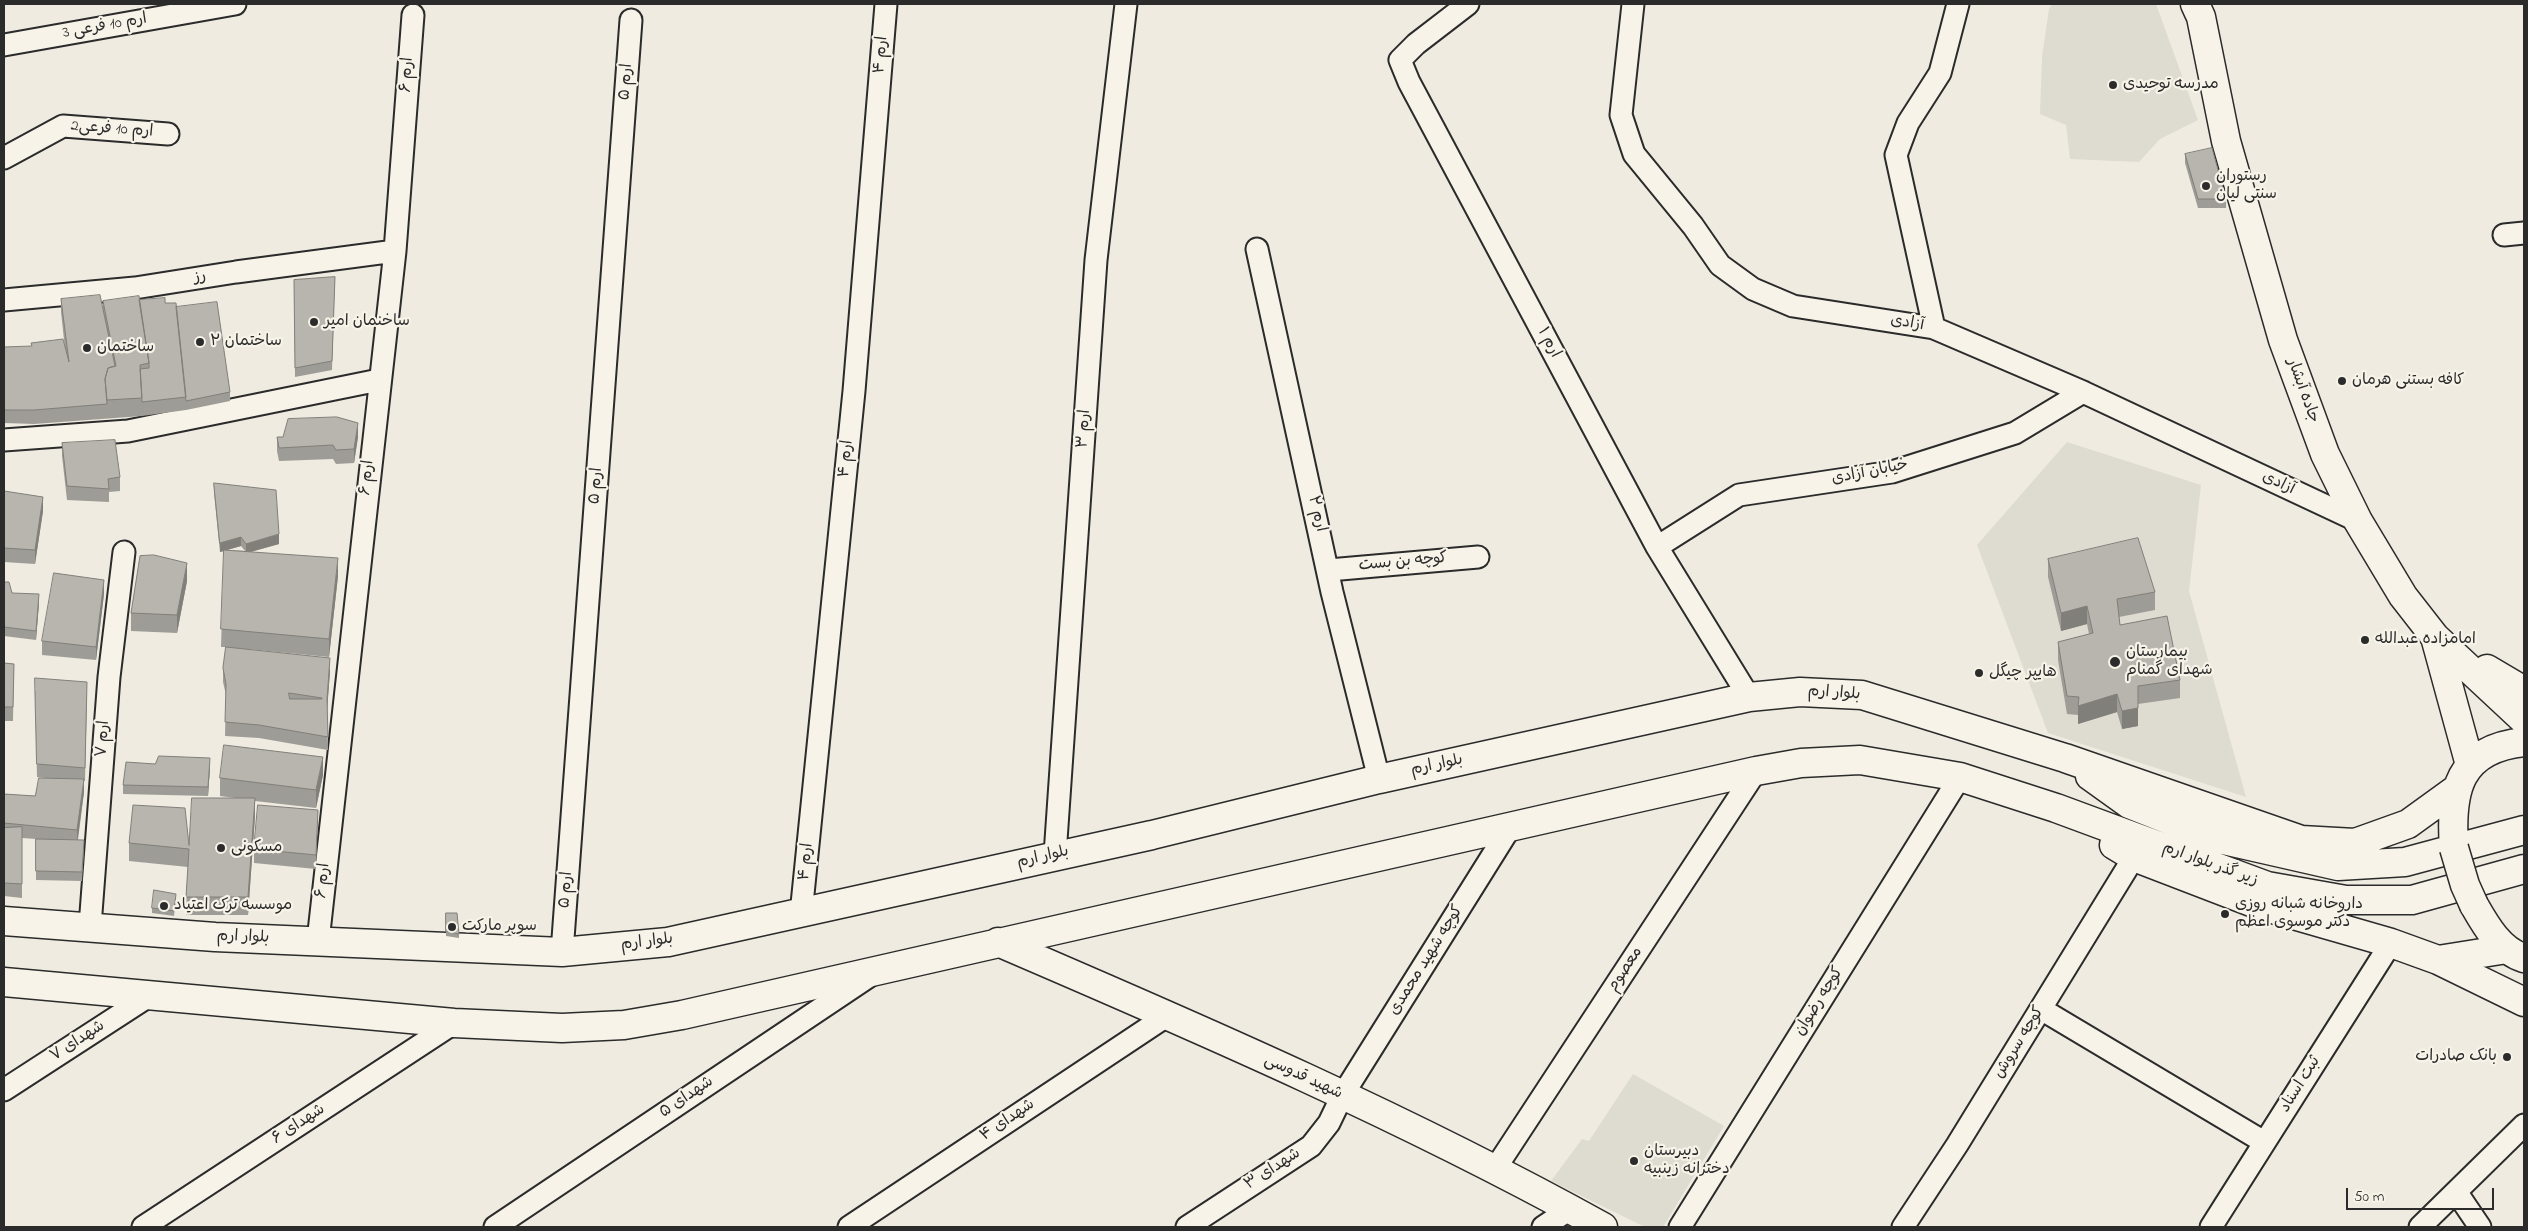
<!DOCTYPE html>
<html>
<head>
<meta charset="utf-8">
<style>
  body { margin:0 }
  #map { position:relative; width:2528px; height:1231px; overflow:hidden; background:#efebe0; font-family:"Indie Flower",sans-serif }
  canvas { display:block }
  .frame { position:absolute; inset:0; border:5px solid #2b2b2b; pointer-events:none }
  .scale { position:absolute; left:2346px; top:1188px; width:148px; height:22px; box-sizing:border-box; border:2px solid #2b2b2b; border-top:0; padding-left:6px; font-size:15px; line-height:18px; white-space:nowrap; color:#2b2b2b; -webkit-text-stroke:4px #f7f3e8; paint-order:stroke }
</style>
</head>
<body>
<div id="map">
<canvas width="2528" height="1231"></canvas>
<div class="frame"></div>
<div class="scale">50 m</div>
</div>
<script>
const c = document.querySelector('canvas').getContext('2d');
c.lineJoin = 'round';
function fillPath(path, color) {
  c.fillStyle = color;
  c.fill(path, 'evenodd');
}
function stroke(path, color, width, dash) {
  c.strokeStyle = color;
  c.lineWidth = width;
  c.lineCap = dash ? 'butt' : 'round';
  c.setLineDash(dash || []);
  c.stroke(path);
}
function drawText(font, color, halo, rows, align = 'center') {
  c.font = font + ' "Indie Flower","Playpen Sans Arabic",sans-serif';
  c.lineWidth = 4.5;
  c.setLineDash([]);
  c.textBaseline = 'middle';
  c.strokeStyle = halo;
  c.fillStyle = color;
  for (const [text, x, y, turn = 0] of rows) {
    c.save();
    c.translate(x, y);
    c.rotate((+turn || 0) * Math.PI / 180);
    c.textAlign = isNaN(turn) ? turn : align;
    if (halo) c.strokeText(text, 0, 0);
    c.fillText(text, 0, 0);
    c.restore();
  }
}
fillPath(new Path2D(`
  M2052 4H2156L2198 120 2160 139 2139 162 2070 159 2066 125 2040 114 2042 57 2049 9Z
  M2067 442 2201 485 2189 591 2246 797 2048 733 1977 545Z
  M1633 1074 1724 1126 1663 1227H1645L1551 1181 1582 1139 1589 1141Z`), '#dedbd1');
const street = new Path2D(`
  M1468 4 1416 44 1400 60 1409 82 1657 547 1749 697
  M1633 4 1621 115 1634 154 1693 226 1720 265 1753 289 1793 306 1934 328 2083 392 2358 521
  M4 45 235 4
  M4 158 63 126 168 134
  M2504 235 2524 233
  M1257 249 1332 592 1379 779
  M4 300 135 288 236 272 395 251
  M1934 328 1896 155 1908 123 1940 73 1958 4
  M4 440 128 431 379 380
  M1657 547 1739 495 1892 472 2015 433 2083 392
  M1329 570 1478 557
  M1055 855 1096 260 1126 4
  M801 914 854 391 886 4
  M90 926 109 677 124 552
  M318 941 395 251 413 15
  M562 952 631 20
  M2041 1009 2264 1142
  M4 1090 152 994
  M1495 1169 1756 771
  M2457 1193 2480 1227
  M143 1227 454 1023
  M495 1227 868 977
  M849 1227 1168 1015
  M1187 1227 1311 1146 1329 1123 1342 1096 1511 826
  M1543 1227 1570 1209
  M1680 1227 1960 777
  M1903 1227 1957 1145 2134 857
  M2211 1227 2391 943
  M2420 1227 2524 1125`);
const secondary = new Path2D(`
  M2195 4 2201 17 2226 141 2283 340 2325 454 2358 521 2403 596 2435 637 2524 720
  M2435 637 2470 765
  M2487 669 2524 691
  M2090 776 2129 804 2215 838 2338 866 2405 862 2524 830
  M2114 845 2134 857 2259 905 2391 943 2438 960 2507 949
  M2454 848C2450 791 2458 749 2524 742
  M2474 905C2486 926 2500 951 2524 958
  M4 921 215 937 562 952 668 942 1152 835 1379 779 1749 697 1800 692 1862 695 2065 758 2301 840 2355 843 2408 824 2455 790
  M998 942C1203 1030 1408 1119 1603 1227
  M2438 960 2524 1002
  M4 982 454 1023 562 1028 624 1025 682 1015 1756 771 1801 763 1860 760 1960 777 2056 808 2267 886 2346 900H2412L2524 869`);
stroke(street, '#2b2b2b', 25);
stroke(secondary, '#2b2b2b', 31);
stroke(street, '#f7f3e8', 21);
stroke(secondary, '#f7f3e8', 28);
const secondaryBridge = new Path2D(`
  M2454 848 2465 885 2474 905`);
stroke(secondaryBridge, '#2b2b2b', 31, []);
stroke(secondaryBridge, '#f7f3e8', 28);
fillPath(new Path2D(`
  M2185 154 2226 199V208H2198L2185 163Z
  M335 277 332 370 295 377 294 280Z
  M61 299 103 310V301L139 300 165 303 176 307 230 392V401L186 410 142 416 34 424 4 423V347L65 349 61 312Z
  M277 437H358L354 463 336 464 333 459 279 461 277 451Z
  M62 443 120 477V491L109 492V502L67 500 62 456Z
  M214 483 279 544 251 552 338 576 329 657 247 649 330 671 327 709 328 750 259 738 225 736 226 695 223 682V668L226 647H221L224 551 220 552 214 492ZM241 546 245 551 227 550Z
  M4 491 43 511 35 564 4 562Z
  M2048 559 2155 592V610L2119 617 2120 625 2180 680V698L2138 704V726L2122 729 2117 712 2078 724V715L2067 714 2058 660V642L2089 634 2087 624 2061 631 2048 577Z
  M187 581 177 633 131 631V613Z
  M4 582 12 593 39 603 36 640 4 636Z
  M104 594 96 660 42 655V641Z
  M4 663 14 664 13 721H4Z
  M35 691 87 695 85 781H84V792L78 840 84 849 82 881 36 880V839L22 838V898L4 896V794L35 796 53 779 37 777Z
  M210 767 208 796 123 794V785Z
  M323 775 316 808 255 801V816L248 915H186V897L188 867 129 861V843L189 845 235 798 220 796V778Z
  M318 810 316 869 254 863V849Z
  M176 898 174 916 152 913V908Z
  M446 913 459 934V938L446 936Z`), '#9e9c96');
fillPath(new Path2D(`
  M358 423V437L354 463V449Z
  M43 497V511L35 564V550Z
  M279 534V544L246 553V544Z
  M241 537V546L220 552V543Z
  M338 558V576L329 657V639Z
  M187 563V581L177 633V615Z
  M104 580V594L96 660V647Z
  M39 594V603L36 640V631Z
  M2087 606V624L2061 631V613Z
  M330 658V671L327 712V699Z
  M2138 686V726L2122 729V711Z
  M2117 694V712L2078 724V706Z
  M323 757V775L316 808V790Z
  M210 758V767L208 796V787Z
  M84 779V792L77 843V830Z
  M255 798V816L248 915V897Z`), '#817f7a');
const building = new Path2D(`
  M2212 148 2226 199H2198L2185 154Z
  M335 277 332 361 295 368 294 280Z
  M100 295 115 366 108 368 105 379 107 404 34 410H4V347L32 346 31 343 63 339 69 362 61 299Z
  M139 296 149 363 140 365 142 398 107 400 105 379 108 368 116 366 103 301Z
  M165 298V303H176L186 397 142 402 140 369 149 368V363L139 300Z
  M217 302 230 392 186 401 176 307Z
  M337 417 358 423 354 449 336 450 333 445 279 448 277 437H283L288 419Z
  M115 440 120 477 108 479 109 489 67 486 62 443Z
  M214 483 276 490 279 534 246 544 241 537 220 543Z
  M4 491 43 497 35 550 4 548Z
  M2138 538 2155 592 2117 599 2120 625 2167 616 2180 680 2138 686V708L2122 711 2117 694 2078 706 2079 697 2067 696 2058 642 2093 633 2087 606 2061 613 2048 559Z
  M224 550 338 558 329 639 221 629Z
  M154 555 187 563 177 615 131 613 140 556Z
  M54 573 104 580 96 647 42 641Z
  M4 582H9L12 593 39 594 36 631 4 627Z
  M226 647 330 658 327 699 328 737 259 725 225 722 226 684 223 668ZM289 693 322 698V699H290Z
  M4 663 14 664 13 707H4Z
  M35 678 87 682 85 768 37 764Z
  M224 745 323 757 316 790 220 778Z
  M159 756 210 758 208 787 123 785 126 762 155 764Z
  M39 778 84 779 77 830 4 823V794L35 796Z
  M192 798H255L248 897H186L189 849 129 843 133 805 185 808 189 845Z
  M258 805 318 810 316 855 254 849Z
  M22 827V884L4 883V828Z
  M36 839 84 840 82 872 36 871Z
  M154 890 176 894 174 911 152 908Z
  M446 913H457L459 934 446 931Z`);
fillPath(building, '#b8b5ae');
stroke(building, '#817f7a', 1);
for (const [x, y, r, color] of [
  [2113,85,5,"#2b2b2b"],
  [2206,186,5,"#2b2b2b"],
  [314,322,5,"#2b2b2b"],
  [200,342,5,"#2b2b2b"],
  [87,348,5,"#2b2b2b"],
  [2342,381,5,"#2b2b2b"],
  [2365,640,5,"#2b2b2b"],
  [2115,662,6,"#2b2b2b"],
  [1979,673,5,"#2b2b2b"],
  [221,848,5,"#2b2b2b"],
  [164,906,5,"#2b2b2b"],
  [2225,914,5,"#2b2b2b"],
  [452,927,5,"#2b2b2b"],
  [2507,1057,5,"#2b2b2b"],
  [1634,1161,5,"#2b2b2b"]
]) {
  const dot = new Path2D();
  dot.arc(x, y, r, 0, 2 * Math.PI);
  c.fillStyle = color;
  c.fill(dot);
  stroke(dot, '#f7f3e8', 2);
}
drawText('16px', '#2b2b2b', '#f7f3e8', [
  ["ارم 10 فرعی 3",105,27,-10],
  ["ارم ۴",882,55,-85],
  ["ارم ۶",408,75,-86],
  ["ارم ۵",627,82,-86],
  ["ارم 10 فرعی2",112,130,4],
  ["رز",200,278,-9],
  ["آزادی",1907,324,9],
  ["ارم ۱",1548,343,62],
  ["جاده آبشار",2302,391,70],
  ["ارم ۳",1085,429,-86],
  ["ارم ۴",847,459,-84],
  ["خیابان آزادی",1870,473,-11],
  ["ارم ۶",368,478,-84],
  ["آزادی",2278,484,25],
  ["ارم ۵",597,486,-86],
  ["ارم ۲",1316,514,77],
  ["کوچه بن بست",1403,563,-5],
  ["بلوار ارم",1834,694,4],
  ["ارم ۷",104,739,-86],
  ["بلوار ارم",1437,766,-12],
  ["بلوار ارم",1043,858,-13],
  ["ارم ۴",807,862,-84],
  ["زیر گذر بلوار ارم",2210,865,20],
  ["ارم ۶",324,881,-84],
  ["ارم ۵",567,890,-86],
  ["بلوار ارم",243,938,2],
  ["بلوار ارم",647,943,-7],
  ["کوچه شهید محمدی",1427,961,-58],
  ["معصوم",1626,970,-57],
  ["کوچه رضوان",1820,1002,-58],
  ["شهدای ۷",78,1042,-33],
  ["کوچه سروش",2020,1043,-58],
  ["شهید قدوسی",1303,1078,25],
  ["ثبت اسناد",2301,1085,-58],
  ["شهدای ۵",687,1098,-34],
  ["شهدای ۴",1008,1121,-34],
  ["شهدای ۶",299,1125,-33],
  ["شهدای ۳",1273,1170,-33]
]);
drawText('16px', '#2b2b2b', '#f7f3e8', [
  ["مدرسه توحیدی",2123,85],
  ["رستوران",2216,177],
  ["سنتی لیان",2216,195],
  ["ساخنمان امیر",324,322],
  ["ساختمان ۲",210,342],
  ["ساختمان",97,348],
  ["کافه بستنی هرمان",2352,381],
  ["امامزاده عبدالله",2375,640],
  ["بیمارستان",2126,653],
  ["شهدای گمنام",2126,671],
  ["هایپر چیگل",1989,673],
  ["مسکونی",231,848],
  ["داروخانه شبانه روزی",2235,905],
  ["دکتر موسوی اعظم",2235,923],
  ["موسسه ترک اعتیاد",174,906],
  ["سوپر مارکت",462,927],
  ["بانک صادرات",2497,1057,"right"],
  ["دبیرستان",1644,1152],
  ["دخترانه زینبیه",1644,1170]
], 'left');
</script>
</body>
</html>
